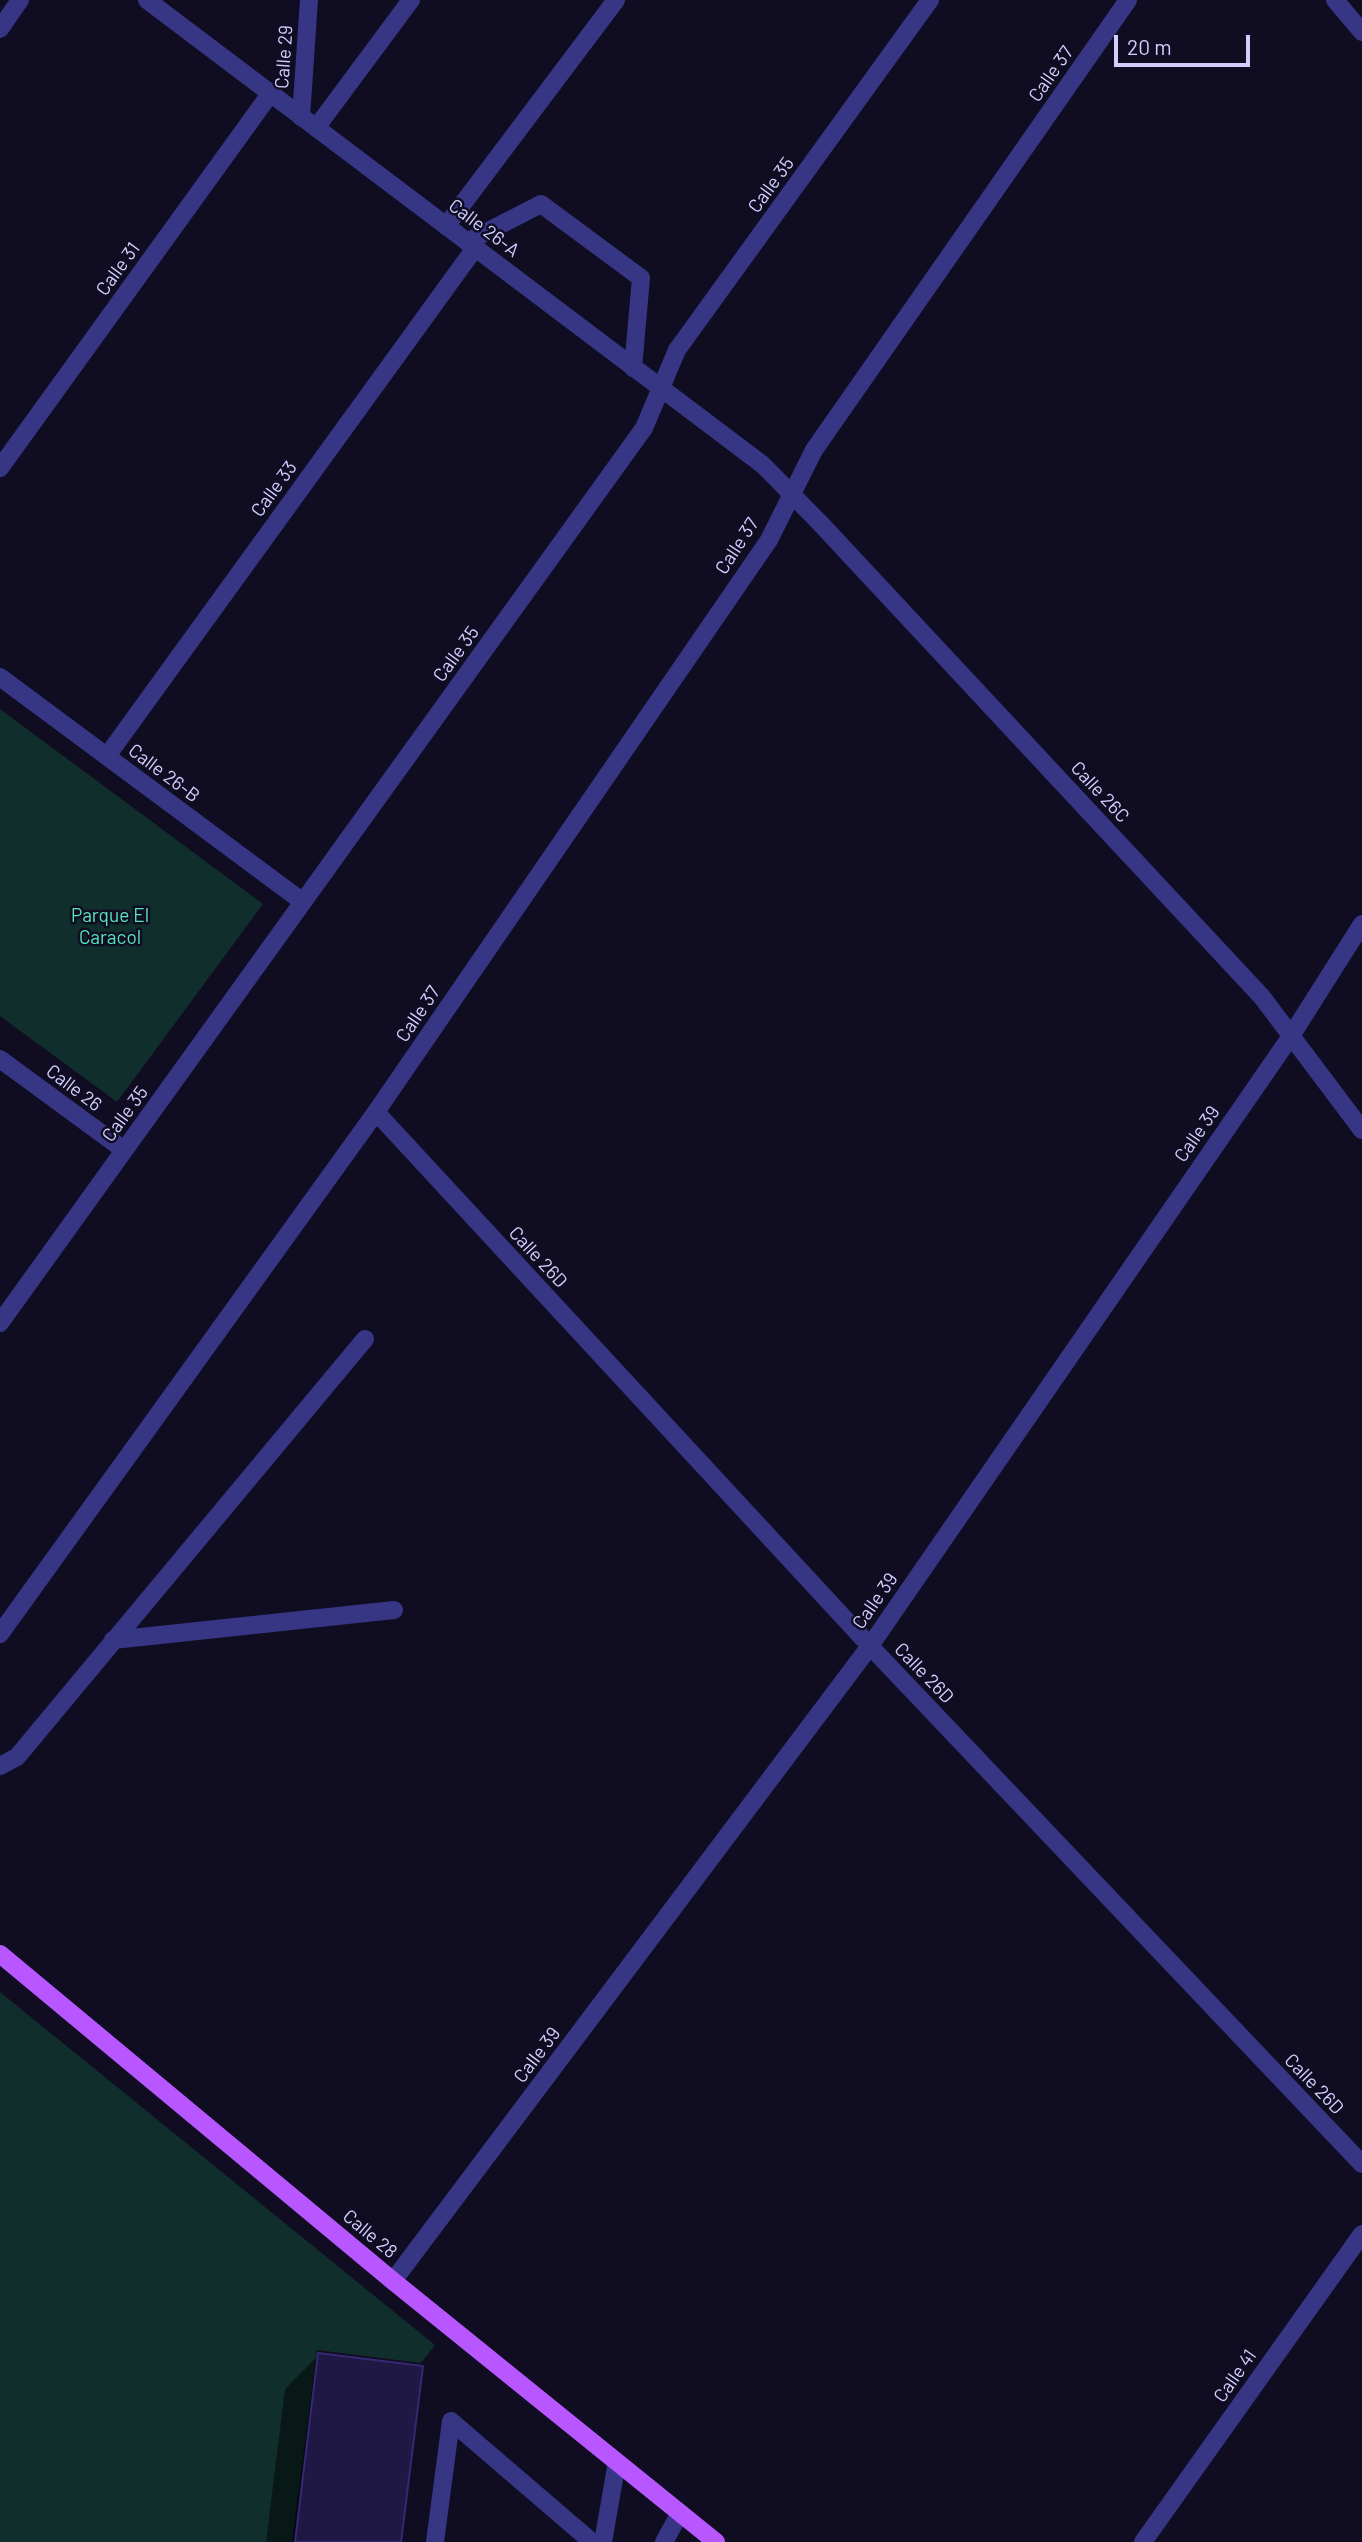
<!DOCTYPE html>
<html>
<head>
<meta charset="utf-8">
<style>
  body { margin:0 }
  #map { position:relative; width:1362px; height:2542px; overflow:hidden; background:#100d23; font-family:Barlow,sans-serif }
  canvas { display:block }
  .scale { position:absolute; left:1114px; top:35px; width:136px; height:32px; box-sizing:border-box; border:4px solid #d2cfff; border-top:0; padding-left:9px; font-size:21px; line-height:24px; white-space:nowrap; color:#d2cfff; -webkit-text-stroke:5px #100d23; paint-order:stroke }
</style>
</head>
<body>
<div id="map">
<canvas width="1362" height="2542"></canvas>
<div class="scale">20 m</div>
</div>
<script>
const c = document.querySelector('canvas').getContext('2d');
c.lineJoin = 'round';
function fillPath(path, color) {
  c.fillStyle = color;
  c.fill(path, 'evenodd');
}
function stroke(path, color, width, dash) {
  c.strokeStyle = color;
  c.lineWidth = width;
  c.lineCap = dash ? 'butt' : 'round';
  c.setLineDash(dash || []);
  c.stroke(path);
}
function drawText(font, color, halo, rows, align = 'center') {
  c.font = font + ' Barlow,sans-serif';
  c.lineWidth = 5;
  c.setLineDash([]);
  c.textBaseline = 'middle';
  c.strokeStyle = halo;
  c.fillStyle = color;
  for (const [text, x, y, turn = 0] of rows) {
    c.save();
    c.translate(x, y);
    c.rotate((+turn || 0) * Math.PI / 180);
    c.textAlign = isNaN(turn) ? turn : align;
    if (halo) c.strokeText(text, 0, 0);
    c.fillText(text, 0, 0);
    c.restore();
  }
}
fillPath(new Path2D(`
  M0 709 263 904 117 1102 0 1016Z
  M0 1992 435 2345 421 2363 317 2350 292 2542H0Z`), '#102e2b');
fillPath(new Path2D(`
  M319 2355 399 2542H266L285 2389Z`), '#0007');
const building = new Path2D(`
  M318 2353 423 2366 401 2542H295Z`);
fillPath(building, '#1f1845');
stroke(building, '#342972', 2);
stroke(new Path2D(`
  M467 242 541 204 641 278 633 368
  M113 1640 394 1610
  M0 1766 17 1757 365 1339
  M435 2542 451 2421 592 2542
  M603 2542 617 2462
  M664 2542 680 2513`), '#363685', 18);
stroke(new Path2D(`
  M0 29 20 0
  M446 226 616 0
  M677 350 930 0
  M107 756 475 248`), '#363685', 18);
stroke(new Path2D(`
  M147 0 763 465 820 523 1262 997 1362 1130
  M1335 0 1362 32
  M301 117 309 0
  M316 128 411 0
  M0 468 270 94
  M0 677 303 902
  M0 1059 124 1150
  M376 1112 870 1646 1362 2164
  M0 1323 644 428 677 350
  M0 1634 376 1112 769 540 814 450 1128 0
  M393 2281 870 1646 1291 1036 1362 924
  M1143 2542 1362 2234`), '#363685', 18);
stroke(new Path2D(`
  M0 1954 393 2281 716 2542`), '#b856ff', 18);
drawText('19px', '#d2cfff', '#100d23', [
  ["Calle 29",284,57,-86],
  ["Calle 37",1051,74,-55],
  ["Calle 35",771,185,-54],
  ["Calle 26-A",484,228,37],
  ["Calle 31",118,269,-54],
  ["Calle 33",274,489,-54],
  ["Calle 37",737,546,-57],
  ["Calle 35",456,654,-54],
  ["Calle 26-B",164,773,37],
  ["Calle 26C",1100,792,47],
  ["Calle 37",418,1014,-56],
  ["Calle 26",74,1088,37],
  ["Calle 35",125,1114,-54],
  ["Calle 39",1197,1134,-55],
  ["Calle 26D",538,1257,47],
  ["Calle 39",875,1601,-55],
  ["Calle 26D",924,1673,46],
  ["Calle 39",537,2055,-53],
  ["Calle 26D",1314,2084,46],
  ["Calle 28",370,2234,40],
  ["Calle 41",1235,2376,-55]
]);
drawText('19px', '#56e5ba', '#100d23', [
  ["Parque El",110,916],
  ["Caracol",110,938]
]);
</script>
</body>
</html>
